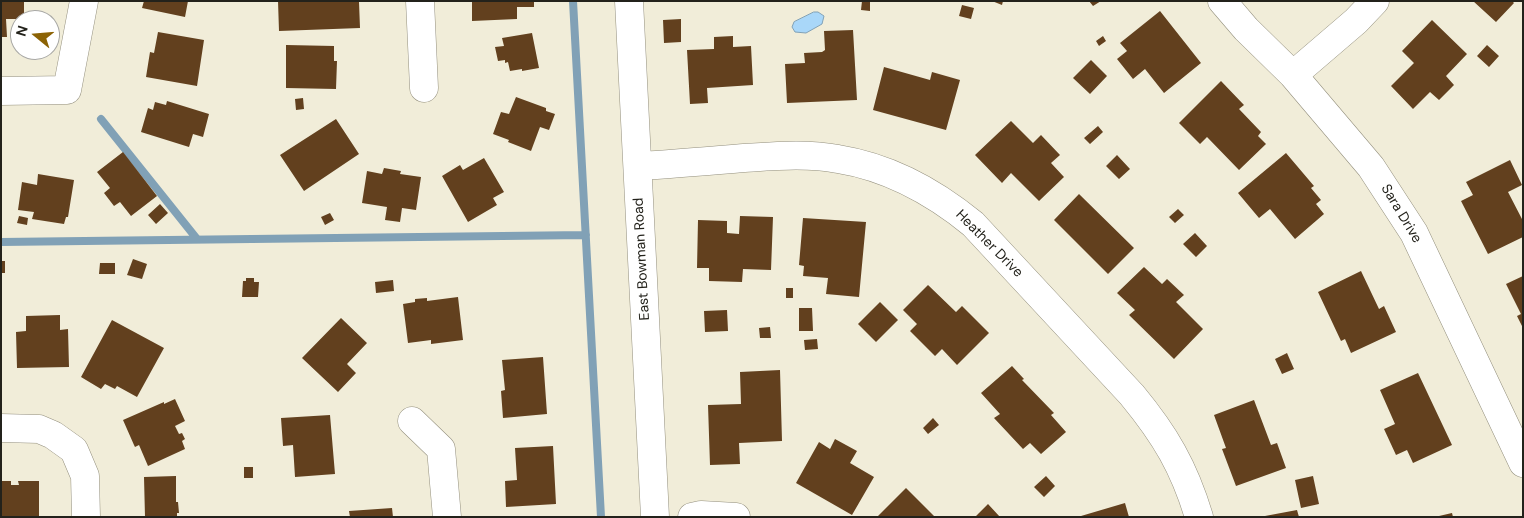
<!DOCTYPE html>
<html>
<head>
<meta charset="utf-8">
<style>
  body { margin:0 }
  #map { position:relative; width:1524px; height:518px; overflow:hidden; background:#f1edd9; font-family:"DM Sans",sans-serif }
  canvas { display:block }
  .frame { position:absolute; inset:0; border:2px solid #23221b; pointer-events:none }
  .north { position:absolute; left:10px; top:10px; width:50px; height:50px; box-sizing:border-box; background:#fff; border:1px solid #a7a7a4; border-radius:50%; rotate:287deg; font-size:14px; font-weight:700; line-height:20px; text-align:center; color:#23221b }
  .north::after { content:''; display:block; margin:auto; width:18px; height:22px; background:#8c6305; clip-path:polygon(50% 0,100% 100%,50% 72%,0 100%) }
</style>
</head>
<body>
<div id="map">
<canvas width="1524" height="518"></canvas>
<div class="frame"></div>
<div class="north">N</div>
</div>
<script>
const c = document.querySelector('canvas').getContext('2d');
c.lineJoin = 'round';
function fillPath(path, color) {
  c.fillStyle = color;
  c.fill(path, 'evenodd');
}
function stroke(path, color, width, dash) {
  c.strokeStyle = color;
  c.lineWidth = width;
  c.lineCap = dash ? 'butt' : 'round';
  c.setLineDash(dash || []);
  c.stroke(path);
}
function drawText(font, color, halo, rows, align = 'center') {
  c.font = font + ' "DM Sans",sans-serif';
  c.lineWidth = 5;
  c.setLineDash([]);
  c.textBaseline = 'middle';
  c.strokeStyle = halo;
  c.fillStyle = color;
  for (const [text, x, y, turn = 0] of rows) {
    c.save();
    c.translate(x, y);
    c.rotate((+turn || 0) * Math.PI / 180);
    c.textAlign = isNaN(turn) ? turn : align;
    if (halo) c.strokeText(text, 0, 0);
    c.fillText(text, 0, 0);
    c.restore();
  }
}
const water = new Path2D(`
  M814 12H818L824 16 822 24 806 33 795 32 792 27 794 22Z`);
fillPath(water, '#a9d7f9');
stroke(water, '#81a1b6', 1);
stroke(new Path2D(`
  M573 1 601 517
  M101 119 197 239
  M1 242 586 235`), '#81a1b6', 8);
fillPath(new Path2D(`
  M1 1H24V19H6L7 37H1Z
  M144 1H188L185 17 142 8Z
  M278 1 359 2 360 28 279 31Z
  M472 1H534V7H517V19L472 21Z
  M862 1H870V11L861 10Z
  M992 1H1003L1002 5Z
  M1089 1H1101L1093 6Z
  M1473 1H1512L1514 3 1496 22Z
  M962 5 974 8 971 19 959 16Z
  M1160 11 1201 63 1164 93 1145 69 1133 79 1117 59 1127 51 1120 43Z
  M681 19V42L664 43 663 20Z
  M1432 20 1467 54 1446 76 1454 85 1439 100 1430 92 1413 109 1391 86 1414 63 1402 51Z
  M853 30 857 100 787 103 785 64 805 63 804 53 822 52 825 50 824 31Z
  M158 32 204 40 197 86 146 77 150 52 154 53Z
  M532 33 539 68 522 71V69L510 71 508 62 505 63V60L498 61 495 47 504 46 502 38Z
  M733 36V47L751 46 753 85 707 88 708 103 690 104 687 50 714 49V37Z
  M1103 36 1106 41 1099 46 1096 41Z
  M286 45 334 46V61H337L336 89 286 88Z
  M1487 45 1499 56 1489 67 1477 56Z
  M1091 60 1107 76 1090 94 1073 78Z
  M884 67 930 80 932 72 960 80 946 130 873 110Z
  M1221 81 1244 105 1239 109 1261 132 1258 136 1266 144 1239 170 1207 137 1200 144 1179 123Z
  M516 97 546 108V111L555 114 549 130 540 127 531 151 508 142 509 140 493 134 501 112 509 114Z
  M303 98 304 109 296 110 295 99Z
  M167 101 209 114 203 137 193 134 189 147 141 132 148 108 153 110 155 102 166 105Z
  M336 119 359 154 304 191 280 155Z
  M1011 121 1033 143 1041 135 1060 155 1051 163 1064 177 1039 201 1011 173 1002 183 975 155Z
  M1098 126 1103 132 1090 144 1084 138Z
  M123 152 157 196 131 216 120 202 114 206 104 193 110 188 97 172Z
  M1286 153 1314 186 1311 188 1321 200 1316 204 1324 214 1295 239 1270 209 1259 218 1238 193Z
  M1117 155 1130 169 1119 179 1106 166Z
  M484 158 504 192 493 198 497 205 468 222 442 176 460 165 463 170Z
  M1510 160 1522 185 1508 192 1523 221V237L1488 254 1461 201 1473 195 1466 182Z
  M384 168 401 171 400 174 421 177 416 210 402 208 400 222 385 220 387 207 362 203 367 171 382 174Z
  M38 174 74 180 68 217H66L64 224 32 219 34 212 18 210 22 182 37 185Z
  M1079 194 1134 248 1108 274 1054 220Z
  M160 204 168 213 156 224 148 215Z
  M1178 209 1184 215 1175 223 1169 217Z
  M330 213 334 220 325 225 321 217Z
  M19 216 28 218 27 225 17 223Z
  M740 216 773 217 771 270 743 269 742 282 709 281V268H697L698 220 727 221V233L739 234Z
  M803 218 866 222 859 297 826 294 828 278 803 276 804 266 799 265Z
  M1195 233 1207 246 1196 257 1183 244Z
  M133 259 147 264 142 279 127 275Z
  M1 261H5V273H1Z
  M100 263H115V274H99Z
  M1144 267 1162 284 1167 279 1184 295 1176 302 1203 329 1174 359 1129 315 1135 310 1117 293Z
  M1361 271 1379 309 1384 306 1396 332 1351 353 1345 339 1341 341 1318 292Z
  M1523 276V328L1517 316 1521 314 1506 284Z
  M246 278H254V282H259L258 297H242L243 281H246Z
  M393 280 394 291 376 293 375 282Z
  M928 285 956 312 962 306 989 333 957 365 942 349 935 356 910 331 917 324 903 310Z
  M786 288H793V298H786Z
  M458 297 463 340 431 344V340L408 343 403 304 415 302V299L427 298V301Z
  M880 302 898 320 876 342 858 324Z
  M799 308H812L813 331H799Z
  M727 310 728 331 705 332 704 311Z
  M60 315V330L68 329 69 367 17 368 16 332 26 331V316Z
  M341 318 367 343 347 364 356 373 338 392 302 358Z
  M112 320 164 348 137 397 117 386 115 389 105 384 101 389 81 377Z
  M770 327 771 338H760L759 328Z
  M817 339 818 349 805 350 804 340Z
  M1287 353 1294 369 1282 374 1275 359Z
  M543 357 547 414 503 418 501 391 505 390 502 360Z
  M1012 366 1024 379 1022 380 1054 413 1051 415 1066 432 1041 454 1030 443 1023 449 994 418 1000 414 981 393Z
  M780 370 782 441 739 443 740 464 710 465 708 405 741 404 740 372Z
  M1418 373 1452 445 1413 463 1407 450 1396 455 1384 429 1395 424 1380 390Z
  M175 399 185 421 175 426 179 434 182 433 185 439 182 441 185 449 148 466 139 445 135 447 134 445 123 420 164 402V404Z
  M1254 400 1271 445 1277 443 1286 468 1236 486 1222 449 1226 448 1214 415Z
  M330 415 335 474 295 477 293 445 283 446 281 418Z
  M933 418 939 425 928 434 923 428Z
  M835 439 857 451 850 463 874 477 852 515 796 483 819 442 830 449Z
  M553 446 556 504 506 507 505 481 517 480 515 448Z
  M244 467H253V478H244Z
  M176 476V502H178L179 513H177V517H145L144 477Z
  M1046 476 1055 486 1044 497 1034 487Z
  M1313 476 1319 504 1301 508 1295 480Z
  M1 481H11V485H19L18 481H39V517H1Z
  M906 488 935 517H877Z
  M1125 503 1129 517H1081V516Z
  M988 504 1000 517H975Z
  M392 508 393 517H350L349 511Z
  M1297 510 1299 517H1265V516Z
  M1452 513 1453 517H1439V516Z`), '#62401e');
const street = new Path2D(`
  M420 1 424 88
  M1222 1 1246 29 1293 75 1371 167 1414 233 1523 463
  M1293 75 1356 21 1375 1
  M1 91 67 90 84 1
  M638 166C673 164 708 161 744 158 775 156 807 153 838 159 888 167 934 192 973 224L1132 395C1165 435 1184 467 1199 517
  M412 421 441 449 447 517
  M1 428 39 429 53 435 74 450 85 476 86 517
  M692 517 701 515 736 517`);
const secondary = new Path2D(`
  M629 1 655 517`);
stroke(street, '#938f7d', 29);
stroke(secondary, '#938f7d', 29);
stroke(street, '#fff', 28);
stroke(secondary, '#fff', 28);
drawText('14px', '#23221b', '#fff', [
  ["Sara Drive",1401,214,59],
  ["Heather Drive",989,244,45],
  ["East Bowman Road",642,259,-93]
]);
</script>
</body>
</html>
